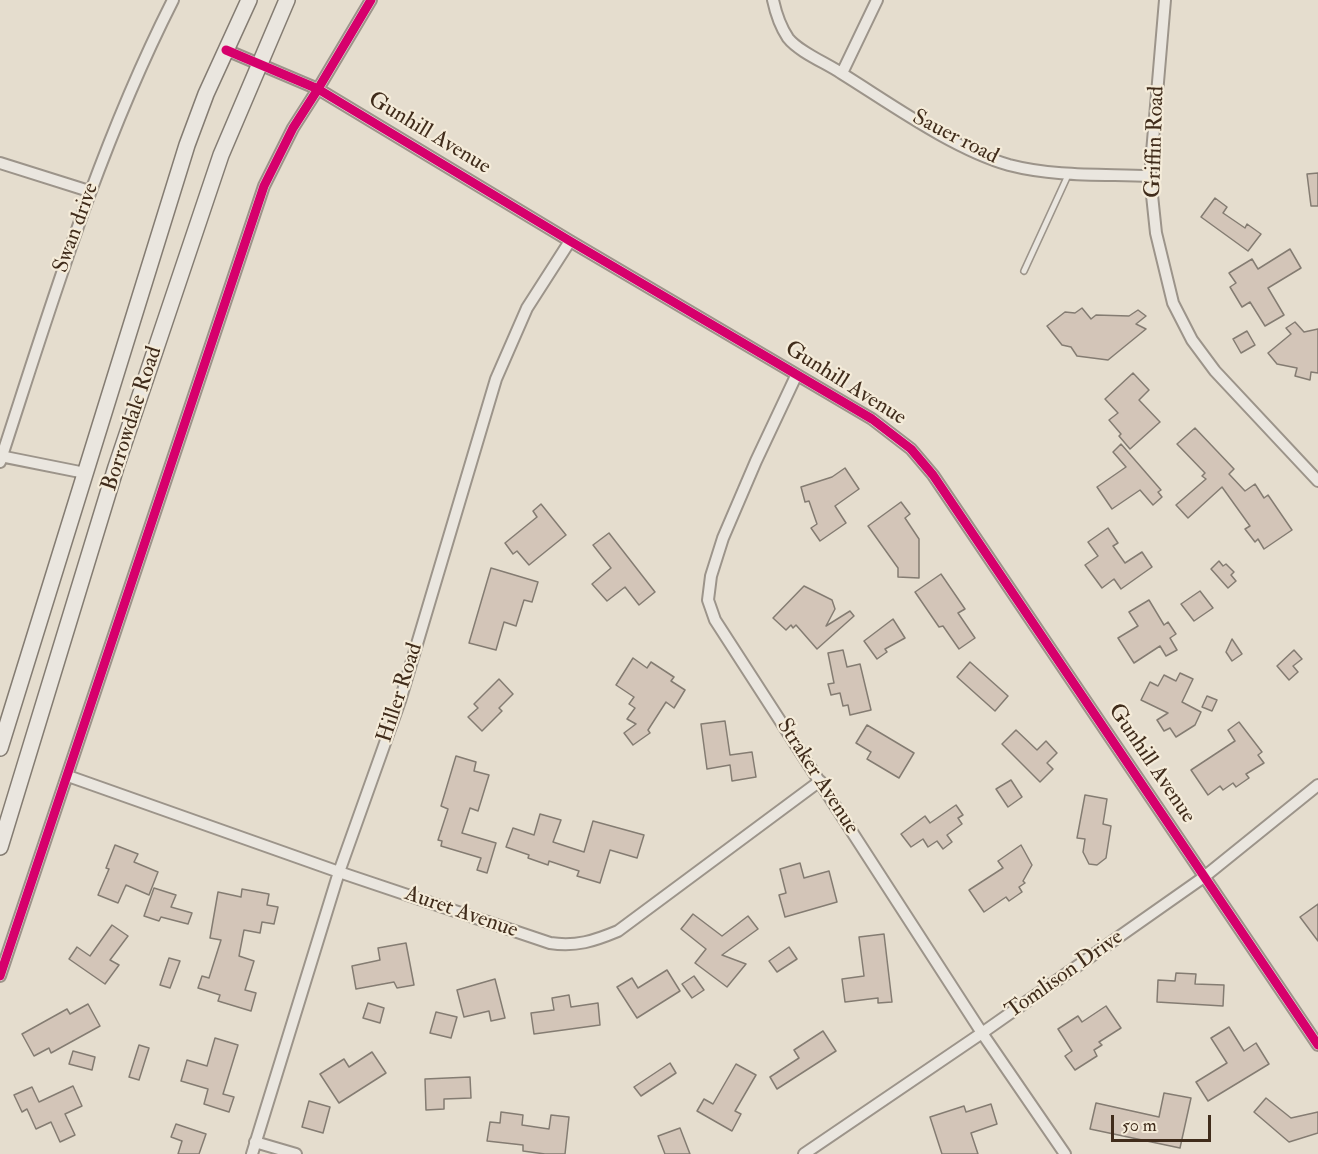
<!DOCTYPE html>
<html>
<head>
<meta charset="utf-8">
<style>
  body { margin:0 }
  #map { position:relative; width:1318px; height:1154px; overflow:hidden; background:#e5ddce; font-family:"IM FELL Double Pica",serif }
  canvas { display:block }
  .scale { position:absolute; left:1111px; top:1115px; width:100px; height:27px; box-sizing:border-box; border:3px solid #402c1b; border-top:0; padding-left:8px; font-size:18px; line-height:21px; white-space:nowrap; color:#402c1b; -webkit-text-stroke:4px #f4ebd9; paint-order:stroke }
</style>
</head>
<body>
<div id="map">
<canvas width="1318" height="1154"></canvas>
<div class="scale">50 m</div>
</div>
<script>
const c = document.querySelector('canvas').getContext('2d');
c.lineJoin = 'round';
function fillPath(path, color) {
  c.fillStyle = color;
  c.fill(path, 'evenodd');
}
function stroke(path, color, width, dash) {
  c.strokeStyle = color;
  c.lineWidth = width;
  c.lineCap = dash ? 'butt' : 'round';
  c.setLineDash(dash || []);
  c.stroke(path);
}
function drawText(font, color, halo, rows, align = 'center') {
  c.font = font + ' "IM FELL Double Pica",serif';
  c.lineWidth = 4.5;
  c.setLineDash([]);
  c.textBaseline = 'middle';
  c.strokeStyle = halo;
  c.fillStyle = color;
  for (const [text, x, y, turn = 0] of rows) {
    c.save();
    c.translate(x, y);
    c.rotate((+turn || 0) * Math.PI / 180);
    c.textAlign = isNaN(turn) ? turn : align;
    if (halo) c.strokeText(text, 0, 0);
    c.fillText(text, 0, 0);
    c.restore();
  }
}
const building = new Path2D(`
  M1318 173V206H1311L1307 174Z
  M1215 198 1227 207 1223 213 1245 228 1247 224 1261 234 1248 251 1201 217Z
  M1290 249 1301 268 1268 288 1284 315 1265 326 1250 302 1242 307 1230 287 1236 283 1229 273 1252 259 1258 269Z
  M1082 308 1091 319 1096 315 1129 316 1138 310 1146 316 1136 324 1146 329 1108 360 1077 356 1071 347 1062 345 1047 326 1065 312 1075 313Z
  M1295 322 1304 332 1318 329V373L1311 372 1310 380 1295 376 1297 368 1277 364 1268 353 1291 334 1286 328Z
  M1247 331 1255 345 1241 353 1233 339Z
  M1133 373 1149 390 1139 400 1160 422 1130 449 1119 436 1121 434 1109 420 1118 413 1105 399Z
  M1195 428 1234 469 1229 474 1245 491 1255 484 1264 498 1268 495 1292 530 1264 549 1258 539 1255 542 1245 529 1250 526 1222 487 1188 518 1176 505 1206 479 1202 476 1205 473 1177 444Z
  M1121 444 1161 490 1158 492 1162 497 1153 505 1140 490 1112 509 1097 487 1126 467 1113 452Z
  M845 468 859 489 835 506 846 523 820 541 811 528 817 524 809 501 805 502 801 487 832 477Z
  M901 502 910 514 905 518 919 539V578L898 577V568L868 526Z
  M541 504 566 535 529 565 517 551 513 554 505 543 537 517 533 511Z
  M1108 528 1118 543 1113 546 1125 563 1142 552 1152 567 1121 589 1114 579 1102 588 1085 565 1098 556 1088 542Z
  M609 533 655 592 639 605 625 587 607 601 592 584 611 568 593 545Z
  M1219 561 1223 566 1226 564 1234 572 1231 575 1236 581 1228 588 1211 569Z
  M491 568 538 582 532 602 524 600 516 626 504 622 496 650 469 643Z
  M941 574 965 609 958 613 975 638 959 649 943 626 939 627 915 592Z
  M804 586 832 600 835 609 826 626 850 611 854 616 817 649 796 625 793 628 791 625 786 630 773 618Z
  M1200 591 1213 608 1194 621 1181 604Z
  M1149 600 1164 625 1168 622 1176 634 1170 638 1177 650 1166 656 1160 646 1134 663 1118 638 1138 626 1129 612Z
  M893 619 905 638 885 649 887 652 877 659 864 641Z
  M1232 639 1242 654 1232 661 1226 652Z
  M843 650 847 667 860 664 871 710 850 715 848 705 843 706 840 693 831 695 828 684 834 683 828 653Z
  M1294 650 1302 659 1293 666 1298 672 1289 680 1277 666Z
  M633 658 647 668 651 662 674 677 671 681 685 690 674 708 666 702 648 730 650 733 633 745 624 733 636 724 627 719 635 708 629 704 634 697 616 685Z
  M970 662 1008 696 995 711 957 677Z
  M1180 673 1193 679 1182 702 1201 712 1195 725 1176 737 1170 728 1164 731 1157 720 1168 713 1141 700 1150 682 1158 686 1164 675 1176 681Z
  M499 679 513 694 499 708 502 711 482 731 468 717 478 708 474 704Z
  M1207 696 1217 700 1212 711 1202 707Z
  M725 721 730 755 752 752 756 777 732 781 730 765 707 769 701 724Z
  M1239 722 1262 752 1258 755 1264 763 1246 774 1249 778 1236 787 1233 783 1223 790 1220 786 1208 795 1191 770 1235 741 1228 730Z
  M867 725 914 753 899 778 867 759 871 752 856 743Z
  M1016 730 1037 750 1046 741 1057 753 1047 763 1053 769 1040 782 1002 744Z
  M456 756 476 762 474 771 489 775 478 811 470 808 462 833 496 843 487 873 477 870 481 858 441 846 442 841 438 840 448 809 441 806Z
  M1011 780 1022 797 1008 807 996 789Z
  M1085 795 1107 799 1103 824 1111 826 1106 858 1097 865 1089 864 1083 852 1085 839 1077 838Z
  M956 805 963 815 958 818 962 824 947 835 952 842 943 849 937 841 928 847 923 839 911 847 901 834 925 816 930 823Z
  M540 814 561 820 553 842 584 852 593 821 644 835 637 858 610 850 600 883 577 876 579 871 549 861 548 865 528 858 529 855 506 847 513 828 534 835Z
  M115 845 138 854 134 862 158 872 149 895 126 885 118 903 98 895 109 869 106 868Z
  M1021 845 1032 865 1023 881 1025 883 1019 887 1022 892 1009 901 1006 897 984 912 969 890 1003 868 998 861Z
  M800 863 804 878 829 871 837 902 785 917 779 895 786 893 780 869Z
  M154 888 176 895 171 907 192 913 188 924 161 917 159 921 144 916Z
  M242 889 269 894 267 905 278 907 274 924 262 922 260 933 244 930 239 956 254 961 245 990 256 993 251 1011 218 1001 220 995 198 988 202 976 209 978 221 940 210 938 218 892 241 897Z
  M1318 904V941L1300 917Z
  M693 914 722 936 748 916 758 929 722 955 746 964 727 987 695 963 706 949 681 929Z
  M112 925 128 936 110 960 119 965 105 984 69 959 77 947 90 956Z
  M884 934 892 1002 878 1003V998L845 1002 842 979 864 976 859 937Z
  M406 943 414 985 397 988 394 982 356 989 352 966 380 960 378 948Z
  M789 947 797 959 777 972 769 961Z
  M169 958 180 961 170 988 160 985Z
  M667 970 680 991 637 1018 617 987 632 978 638 988Z
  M1176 973 1196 974 1195 984 1224 985 1223 1006 1157 1002 1158 980 1175 981Z
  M694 976 704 990 692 998 682 984Z
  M495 979 505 1018 491 1021 489 1011 464 1017 457 990Z
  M569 995 571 1007 598 1003 600 1025 534 1034 531 1013 554 1010 552 998Z
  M368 1003 384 1008 380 1023 363 1018Z
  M88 1004 100 1026 51 1053 49 1048 34 1056 22 1034 67 1009 70 1014Z
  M1106 1006 1121 1028 1099 1042 1102 1045 1094 1050 1097 1056 1075 1070 1065 1056 1072 1051 1058 1029 1078 1016 1082 1022Z
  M436 1012 457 1017 451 1038 430 1033Z
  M1229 1027 1244 1051 1256 1043 1269 1064 1208 1101 1196 1082 1227 1063 1211 1038Z
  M823 1031 836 1051 777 1089 770 1077 799 1058 794 1050Z
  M215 1038 238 1045 223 1094 234 1097 229 1112 204 1104 208 1089 181 1081 187 1060 207 1066Z
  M139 1045 149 1048 139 1080 129 1077Z
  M73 1051 95 1057 92 1070 69 1064Z
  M372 1052 386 1073 339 1103 320 1074 344 1059 349 1067Z
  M670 1063 676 1073 641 1096 634 1087Z
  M736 1064 756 1075 735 1111 741 1114 732 1131 697 1111 704 1099 713 1104Z
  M470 1077 471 1098 444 1099V1109L426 1110 425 1079Z
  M73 1086 82 1106 65 1114 75 1135 60 1142 51 1122 36 1129 27 1109 22 1112 14 1095 32 1087 39 1102Z
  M1164 1093 1191 1098 1180 1148 1090 1129 1096 1103 1159 1117Z
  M1266 1098 1291 1118 1318 1112V1133L1289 1142 1254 1112Z
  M309 1101 330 1107 323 1133 302 1127Z
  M991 1104 997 1124 971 1133 978 1154H942L930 1117 964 1106 966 1112Z
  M501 1112 523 1115 522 1125 549 1129 551 1115 569 1117 565 1154H545L523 1151V1145L487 1141 490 1122 500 1123Z
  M176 1124 206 1134 199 1154H178L182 1141 171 1137Z
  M680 1128 690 1154H665L658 1136Z`);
fillPath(building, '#d3c5b8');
stroke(building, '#847c72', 1.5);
const lane = new Path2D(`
  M1024 271 1069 173`);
const street = new Path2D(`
  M773 0C776 14 780 26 788 38 799 52 826 63 841 73 891 104 953 149 1009 165 1055 177 1103 174 1150 176
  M1165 0 1150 176 1156 233 1173 303 1192 340 1215 371 1318 481
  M226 50 318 89 570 241 872 419 911 449 933 475 1318 1045
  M842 73 877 0
  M0 163 89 191
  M796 376 756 461 723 538 711 576 708 600 715 620 982 1033 1065 1154
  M0 456 85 473
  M0 462C51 306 98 148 173 0
  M68 776 339 872 550 943C576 947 594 941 618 931L820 781
  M0 976 264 186 293 128 318 89 371 0
  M255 1142 296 1154
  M252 1154 339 872 400 701 496 379 527 308 570 241
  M804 1154 982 1033 1204 877 1318 785`);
const secondary = new Path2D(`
  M0 748 187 145 206 94 249 0
  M0 847 116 467 221 155 287 0`);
stroke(lane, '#9c948a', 8);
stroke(street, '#9c948a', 14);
stroke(secondary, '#847c72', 18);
stroke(lane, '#eae6df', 5);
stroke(street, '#eae6df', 10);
stroke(secondary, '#eae6df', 15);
stroke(new Path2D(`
  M226 50 318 89 570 241 872 419 911 449 933 475 1318 1045
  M0 976 264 186 293 128 318 89 371 0`), '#d6006c', 9);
drawText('22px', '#402c1b', '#f4ebd9', [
  ["Gunhill Avenue",429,134,31],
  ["Sauer road",955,138,27],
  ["Griffin Road",1156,142,-88],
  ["Swan drive",77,228,-70],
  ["Gunhill Avenue",845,384,32],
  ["Borrowdale Road",133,419,-72],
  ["Hiller Road",401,693,-72],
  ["Gunhill Avenue",1151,764,56],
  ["Straker Avenue",817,777,57],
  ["Auret Avenue",461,913,19],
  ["Tomlison Drive",1065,975,-35]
]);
</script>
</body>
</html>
